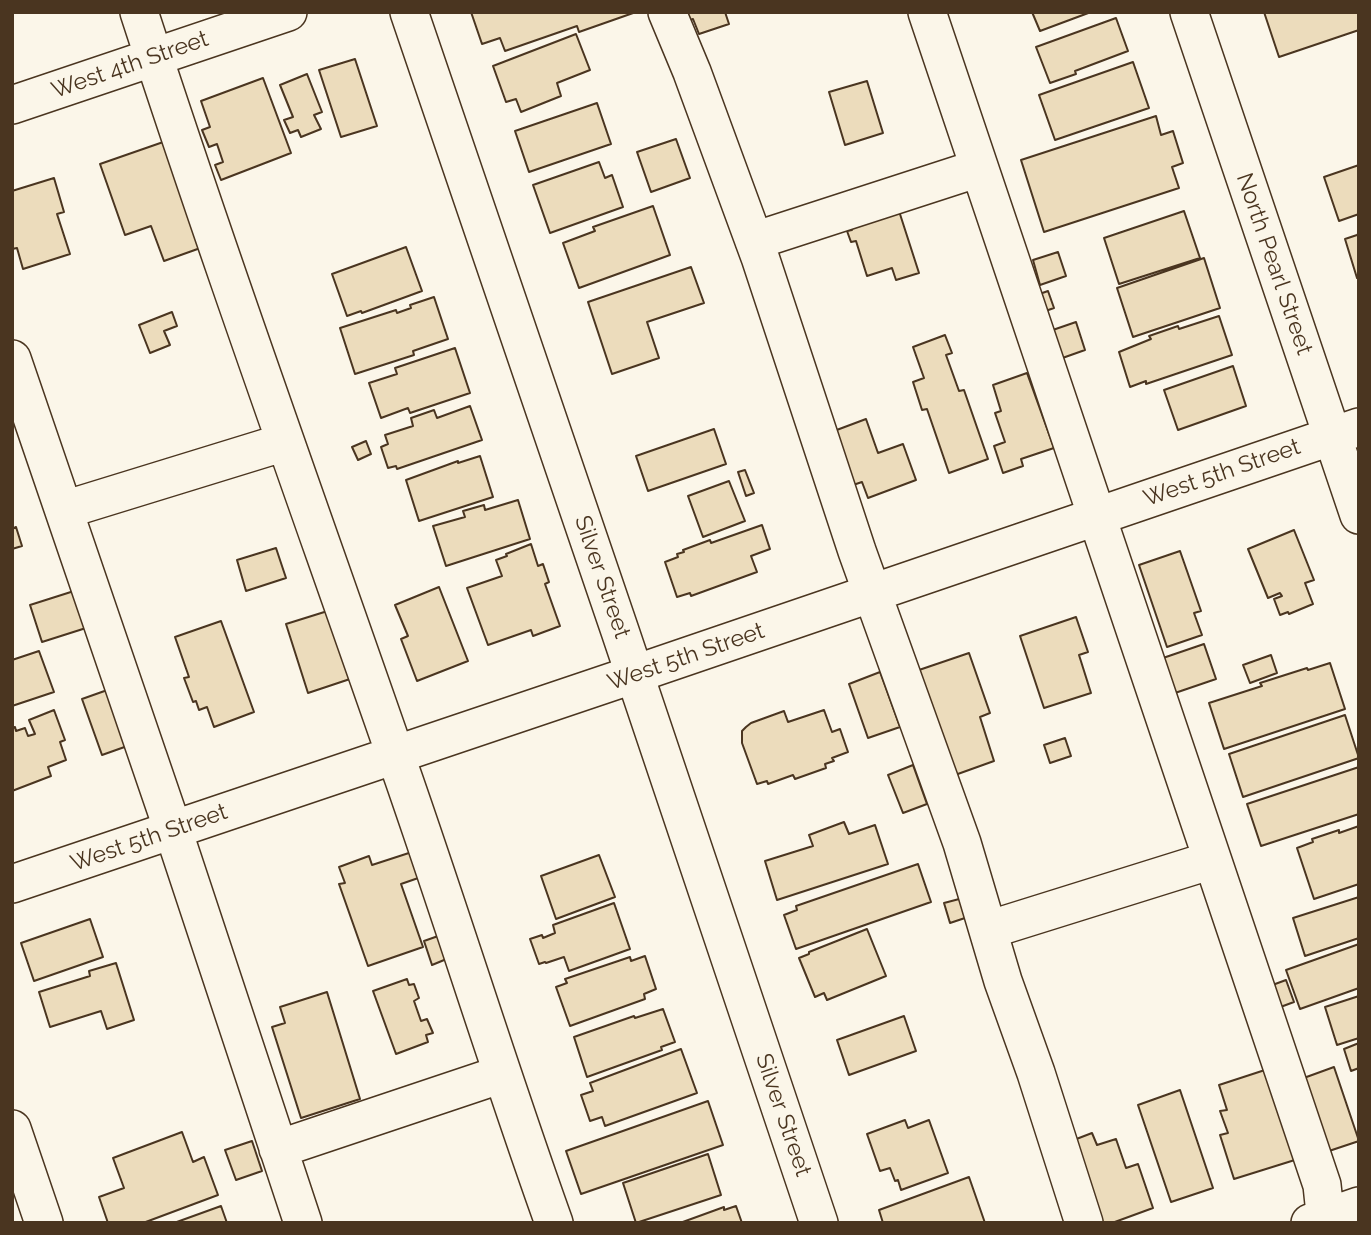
<!DOCTYPE html>
<html>
<head>
<meta charset="utf-8">
<style>
  body { margin:0 }
  #map { position:relative; width:1371px; height:1235px; overflow:hidden; background:#fbf6e9; font-family:Raleway,sans-serif }
  canvas { display:block }
  .frame { position:absolute; inset:0; border:14px solid #4a3520; pointer-events:none }
</style>
</head>
<body>
<div id="map">
<canvas width="1371" height="1235"></canvas>
<div class="frame"></div>
</div>
<script>
const c = document.querySelector('canvas').getContext('2d');
c.lineJoin = 'round';
function fillPath(path, color) {
  c.fillStyle = color;
  c.fill(path, 'evenodd');
}
function stroke(path, color, width, dash) {
  c.strokeStyle = color;
  c.lineWidth = width;
  c.lineCap = dash ? 'butt' : 'round';
  c.setLineDash(dash || []);
  c.stroke(path);
}
function drawText(font, color, halo, rows, align = 'center') {
  c.font = font + ' Raleway,sans-serif';
  c.lineWidth = 5;
  c.setLineDash([]);
  c.textBaseline = 'middle';
  c.strokeStyle = halo;
  c.fillStyle = color;
  for (const [text, x, y, turn = 0] of rows) {
    c.save();
    c.translate(x, y);
    c.rotate((+turn || 0) * Math.PI / 180);
    c.textAlign = isNaN(turn) ? turn : align;
    if (halo) c.strokeText(text, 0, 0);
    c.fillText(text, 0, 0);
    c.restore();
  }
}
const building = new Path2D(`
  M471 12H636L579 32 577 26 505 51 500 38 482 44Z
  M682 12H725L729 24 699 34 693 19 685 22Z
  M1032 12H1091L1040 31Z
  M1264 12H1359V30L1279 57Z
  M1116 18 1128 51 1075 71 1076 74 1050 83 1036 47Z
  M576 34 590 70 557 83 561 96 521 112 516 99 506 102 493 66Z
  M355 59 377 126 341 137 319 70Z
  M1133 62 1149 108 1055 140 1039 95Z
  M307 74 322 112 314 115 321 129 301 137 298 130 290 133 284 120 293 117 280 85Z
  M263 78 291 153 221 180 215 165 223 162 217 144 209 147 202 130 210 127 201 101Z
  M867 81 883 133 845 145 829 92Z
  M597 103 611 144 529 172 515 131Z
  M1156 116 1161 135 1173 131 1183 163 1172 167 1179 188 1044 232 1021 160Z
  M676 139 690 178 651 192 637 152Z
  M169 140 206 246 164 261 151 226 125 235 100 164Z
  M599 162 605 178 612 175 623 207 550 233 533 185Z
  M1359 165V214L1339 221 1324 177Z
  M54 178 64 212 57 214 70 254 23 269 17 248 12 249V191Z
  M653 206 670 255 579 288 563 243 595 231 593 227Z
  M899 211 919 273 896 280 892 268 867 276 856 241 851 242 847 231 852 230 851 226Z
  M1184 211 1200 258 1119 284 1104 238Z
  M1359 233V277L1357 278 1345 239 1357 235Z
  M406 247 422 291 362 313 361 311 347 316 332 274Z
  M1058 252 1066 276 1040 285 1033 260Z
  M1204 258 1220 308 1133 337 1117 288Z
  M691 267 704 303 647 322 659 358 612 374 588 302Z
  M1048 291 1054 308 1037 314 1031 297Z
  M434 297 448 339 413 351 414 355 355 374 340 328 396 310 397 313 411 308 410 305Z
  M172 312 177 326 164 331 170 345 150 353 139 325Z
  M1219 316 1232 355 1146 384V381L1130 387 1119 352 1151 339 1149 336 1178 326 1179 329Z
  M1076 322 1085 350 1054 361 1044 333Z
  M945 335 952 353 946 355 959 391 964 390 988 459 949 473 927 409 922 410 913 382 924 378 913 347Z
  M455 348 470 393 410 413 408 408 381 418 369 383 397 374 395 368Z
  M1233 366 1246 406 1178 430 1164 390Z
  M1027 373 1054 448 1021 459 1023 466 1003 473 994 446 1005 442 995 413 1001 411 993 385Z
  M470 406 482 440 397 469 396 466 388 468 381 447 388 444 385 435 413 426 411 418 434 410 437 418Z
  M866 419 878 453 903 444 916 480 868 498 862 482 853 485 834 431Z
  M714 429 726 464 648 491 636 456Z
  M366 441 371 454 358 460 352 447Z
  M480 456 493 497 419 521 406 480 458 461V463Z
  M745 470 754 493 746 496 738 472Z
  M729 481 745 521 703 537 688 496Z
  M518 500 530 539 446 566 433 526 465 517 463 511 484 505 485 510Z
  M762 525 770 549 751 556 757 572 691 596 690 593 677 597 665 562 678 557 677 554 684 552 683 550 710 540 711 543Z
  M16 527 22 546 12 549V529Z
  M1294 530 1314 580 1305 583 1313 604 1289 614 1288 612 1280 615 1274 599 1282 596 1280 593 1268 598 1248 549Z
  M531 544 538 566 543 564 549 582 545 584 560 626 533 636 531 630 488 645 467 588 502 576 496 560 507 556 506 554Z
  M276 548 286 578 246 591 237 560Z
  M1180 551 1201 611 1194 613 1202 635 1167 647 1139 565Z
  M439 587 468 661 417 681 401 639 408 636 395 605Z
  M74 591 86 628 42 642 30 605Z
  M334 609 356 677 308 693 286 624Z
  M1076 617 1088 652 1079 655 1091 693 1044 708 1020 636Z
  M221 621 254 712 214 727 207 707 199 710 196 701 193 702 184 678 189 677 175 637Z
  M1204 644 1216 679 1175 693 1163 658Z
  M39 651 54 692 12 706V660Z
  M969 653 990 713 980 717 994 761 955 775 919 670Z
  M1271 655 1277 673 1250 683 1243 665Z
  M1330 663 1345 709 1224 749 1209 703 1262 686 1260 683 1307 668 1308 670Z
  M880 672 900 727 868 738 849 684Z
  M113 688 133 744 102 755 82 699Z
  M54 710 65 740 60 742 66 760 48 767 51 776 12 791V728L15 727 16 731 25 728 28 736 35 734 29 720Z
  M824 710 832 732 840 729 848 752 832 758 834 761 825 764 826 768 795 779 793 775 768 784 767 781 757 784 742 743V731L746 727 751 723 784 711 788 722Z
  M1345 715 1359 758 1243 797 1229 754Z
  M1065 738 1071 756 1050 763 1044 745Z
  M913 765 927 804 903 813 888 775Z
  M1359 767V814L1261 846 1247 804Z
  M844 822 849 834 875 825 888 864 777 900 765 861 813 846 809 835Z
  M1359 826V884L1314 899 1297 848 1313 842 1312 839 1339 830V833Z
  M415 851 424 876 401 884 423 947 368 966 339 884 345 883 339 867 369 856 372 865Z
  M599 855 615 897 556 919 541 876Z
  M918 864 931 902 796 949 784 915 797 910 796 906Z
  M1359 897V938L1305 956 1293 918Z
  M963 898 968 917 950 923 944 903Z
  M614 903 630 949 569 971 564 957 546 963 545 962 539 964 530 939 542 935 543 938 555 933 553 925Z
  M90 919 103 957 34 981 21 943Z
  M867 929 886 976 827 1000 824 993 815 997 799 958 809 954V952Z
  M441 935 449 958 432 965 424 941Z
  M1359 944V988L1300 1009 1286 970Z
  M645 956 656 989 644 994 645 999 570 1026 556 987 567 983 565 979 630 957 631 961Z
  M116 963 134 1020 107 1029 101 1011 50 1027 39 992 90 976 89 971Z
  M407 979 409 985 414 984 419 998 414 1001 421 1021 427 1019 433 1033 426 1035 428 1042 396 1054 373 991Z
  M1286 980 1294 1002 1275 1009 1267 987Z
  M327 992 360 1099 301 1118 272 1027 285 1023 280 1007Z
  M1359 996V1038L1337 1045 1325 1007Z
  M663 1009 675 1042 661 1047 662 1050 587 1077 574 1037 634 1016 635 1018Z
  M904 1016 916 1051 849 1075 837 1040Z
  M1359 1043V1068L1351 1071 1344 1049Z
  M681 1049 697 1093 605 1126 602 1117 590 1121 581 1095 593 1091 590 1083Z
  M1334 1067 1359 1141 1326 1152 1301 1079Z
  M1268 1069 1298 1159 1234 1179 1220 1135 1228 1133 1220 1111 1227 1110 1219 1085Z
  M1180 1090 1213 1188 1171 1202 1138 1105Z
  M708 1101 723 1145 581 1194 566 1151Z
  M905 1120 908 1128 929 1120 948 1173 901 1190 898 1180 895 1181 890 1168 880 1171 867 1134Z
  M182 1132 193 1162 204 1157 218 1195 143 1223H108L99 1197 124 1188 113 1158Z
  M1092 1133 1097 1145 1116 1139 1126 1168 1138 1164 1153 1208 1112 1223H1094L1066 1143Z
  M252 1141 262 1171 236 1180 225 1150Z
  M708 1154 721 1195 636 1223 623 1183Z
  M969 1177 985 1223H883L879 1210Z
  M221 1206 227 1223H174Z
  M736 1206 742 1223H680L724 1207V1210Z`);
fillPath(building, '#ecdcbc');
stroke(building, '#4a3520', 2);
const minor = new Path2D(`
  M139 12C220 261 309 507 395 754 450 910 498 1067 554 1223
  M409 12 620 631 819 1223
  M667 12 692 72 760 257 857 551 962 843 1003 981 1036 1073 1084 1223
  M927 12 1322 1185 1326 1223
  M1189 12 1359 515
  M12 105 288 12
  M754 241 979 168
  M12 359 173 830 303 1223
  M64 510 285 442
  M12 884 635 674 1359 427
  M988 930 1212 860
  M12 1129 44 1223
  M278 1149 502 1074
  M1310 1223 1359 1206`);
stroke(minor, '#4a3520', 40);
stroke(minor, '#fbf6e9', 37);
drawText('23px', '#4a3520', '#fbf6e9', [
  ["West 4th Street",130,65,-19],
  ["North Pearl Street",1274,264,71],
  ["West 5th Street",1222,473,-19],
  ["Silver Street",602,577,71],
  ["West 5th Street",686,657,-19],
  ["West 5th Street",149,838,-19],
  ["Silver Street",783,1115,71]
]);
</script>
</body>
</html>
